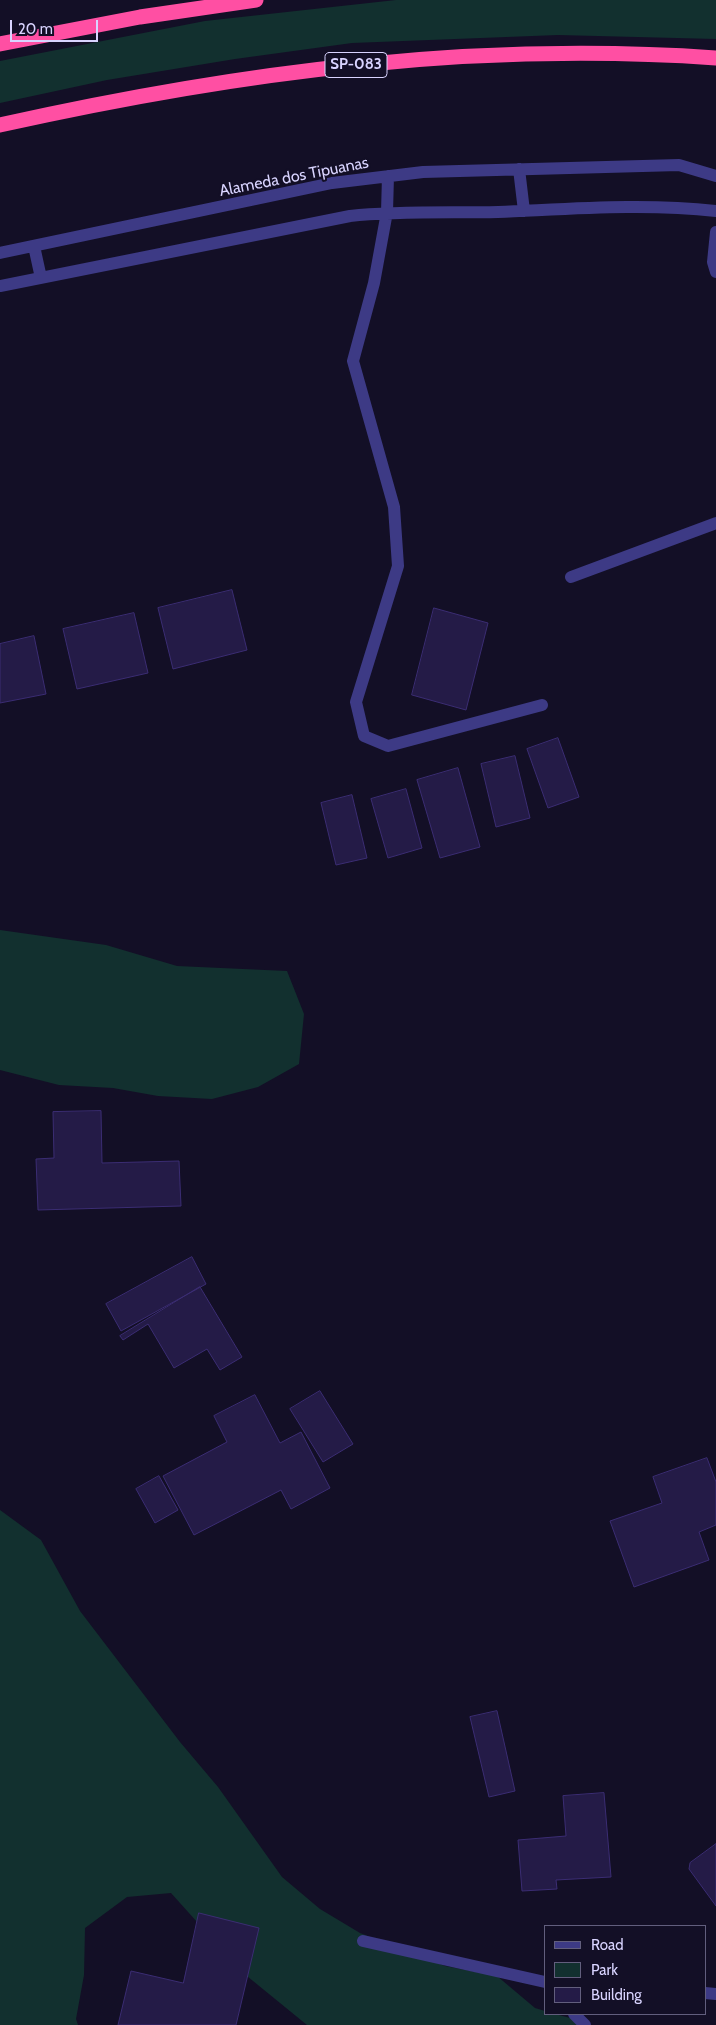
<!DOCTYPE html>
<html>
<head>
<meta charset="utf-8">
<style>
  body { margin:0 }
  #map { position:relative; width:716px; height:2025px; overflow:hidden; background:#130f26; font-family:Cabin,sans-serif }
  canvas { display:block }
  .legend { position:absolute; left:544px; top:1925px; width:162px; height:90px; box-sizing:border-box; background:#130f26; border:1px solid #625e7d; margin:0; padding:6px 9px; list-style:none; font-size:15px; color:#d9d4ff }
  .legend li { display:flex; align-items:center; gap:10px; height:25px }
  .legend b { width:25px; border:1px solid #625e7d }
  .scale { position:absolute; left:10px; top:20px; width:88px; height:22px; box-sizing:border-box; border:2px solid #d9d4ff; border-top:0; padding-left:6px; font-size:15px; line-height:18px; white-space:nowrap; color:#d9d4ff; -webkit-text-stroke:4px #130f26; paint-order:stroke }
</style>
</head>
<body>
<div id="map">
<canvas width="716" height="2025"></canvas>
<ul class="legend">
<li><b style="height:6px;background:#3d3a85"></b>Road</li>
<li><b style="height:14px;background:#12302f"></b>Park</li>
<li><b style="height:14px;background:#241b47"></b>Building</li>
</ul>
<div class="scale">20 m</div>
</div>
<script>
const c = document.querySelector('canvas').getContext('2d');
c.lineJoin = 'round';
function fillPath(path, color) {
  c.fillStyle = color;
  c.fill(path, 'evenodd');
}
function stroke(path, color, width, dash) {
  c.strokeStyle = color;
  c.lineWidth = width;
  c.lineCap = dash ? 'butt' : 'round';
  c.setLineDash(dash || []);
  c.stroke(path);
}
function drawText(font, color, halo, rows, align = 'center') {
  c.font = font + ' Cabin,sans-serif';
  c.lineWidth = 4;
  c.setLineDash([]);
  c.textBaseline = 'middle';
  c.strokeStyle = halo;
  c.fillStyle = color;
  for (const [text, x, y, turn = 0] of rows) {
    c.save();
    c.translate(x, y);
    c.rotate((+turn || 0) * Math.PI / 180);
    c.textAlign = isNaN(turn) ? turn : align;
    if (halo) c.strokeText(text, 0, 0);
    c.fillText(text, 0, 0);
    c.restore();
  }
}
fillPath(new Path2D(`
  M396 0H716V39L558 35 352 43 235 59 107 80 0 103V61L205 21Z
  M0 930 106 945 177 966 287 971 304 1014 299 1064 258 1087 212 1099 158 1096 113 1088 59 1085 0 1070Z
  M0 1510 41 1540 80 1611 180 1742 218 1787 282 1877 320 1909 360 1933 445 1966 497 1976 535 2008 545 2011V2014H555L578 2020 577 2025H307L242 1972 171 1893 127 1897 85 1928 84 1975 76 2019 78 2025H0Z`), '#12302f');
const building = new Path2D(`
  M232 590 247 650 173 669 158 608Z
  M434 608 488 623 466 710 412 695Z
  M134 613 148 673 77 689 63 629Z
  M34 636 46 694 0 703V644Z
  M558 738 579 797 548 808 527 749Z
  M515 756 530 818 496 827 481 764Z
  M458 768 480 847 440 858 417 780Z
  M406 789 422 848 388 858 371 799Z
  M352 795 367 858 336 865 321 803Z
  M101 1111 102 1163 179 1161 181 1206 38 1210 36 1159 54 1158 53 1112Z
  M192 1257 206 1284 121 1331 106 1304Z
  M200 1287 242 1357 220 1370 207 1349 174 1368 148 1324 123 1340 120 1336Z
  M320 1391 353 1444 323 1462 290 1409Z
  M255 1395 280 1443 301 1432 330 1488 291 1509 281 1490 194 1535 163 1476 227 1442 214 1416Z
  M707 1458 716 1482V1525L699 1532 709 1560 634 1587 610 1521 662 1503 653 1477Z
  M159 1476 178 1510 155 1523 136 1489Z
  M497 1711 515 1791 489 1797 470 1717Z
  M604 1793 611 1877 556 1880 557 1889 522 1891 518 1840 566 1836 563 1796Z
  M716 1844V1906L689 1869 690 1863Z
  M199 1913 259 1928 236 2025H118L131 1971 183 1983Z`);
fillPath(building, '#241b47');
stroke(building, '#3b2d73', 1);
stroke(new Path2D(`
  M519 169 524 211
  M388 176 387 212 374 283 353 361 394 507 398 566 356 702 364 736 388 746 542 705
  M716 232 713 262 716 272
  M34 246 41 278
  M0 253 332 183 423 172 679 165 716 176
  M0 286 350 216C399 211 449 213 498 212 571 209 644 203 716 211
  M571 577 716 523
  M363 1941 545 1982
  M705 1993 716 1994
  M574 2014 585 2025`), '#3d3a85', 12);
stroke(new Path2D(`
  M0 44 140 17 256 0
  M0 125C238 72 472 41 716 58`), '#ff4fa3', 15);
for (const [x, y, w] of [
  [356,65,62]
]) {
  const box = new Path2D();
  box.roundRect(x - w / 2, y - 12.5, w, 25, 4);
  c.fillStyle = '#130f26';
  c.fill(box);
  stroke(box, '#d9d4ff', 1);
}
drawText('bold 15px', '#d9d4ff', null, [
  ["SP-083",356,65]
]);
drawText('16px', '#d9d4ff', '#130f26', [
  ["Alameda dos Tipuanas",294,177,-11]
]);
</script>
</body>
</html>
